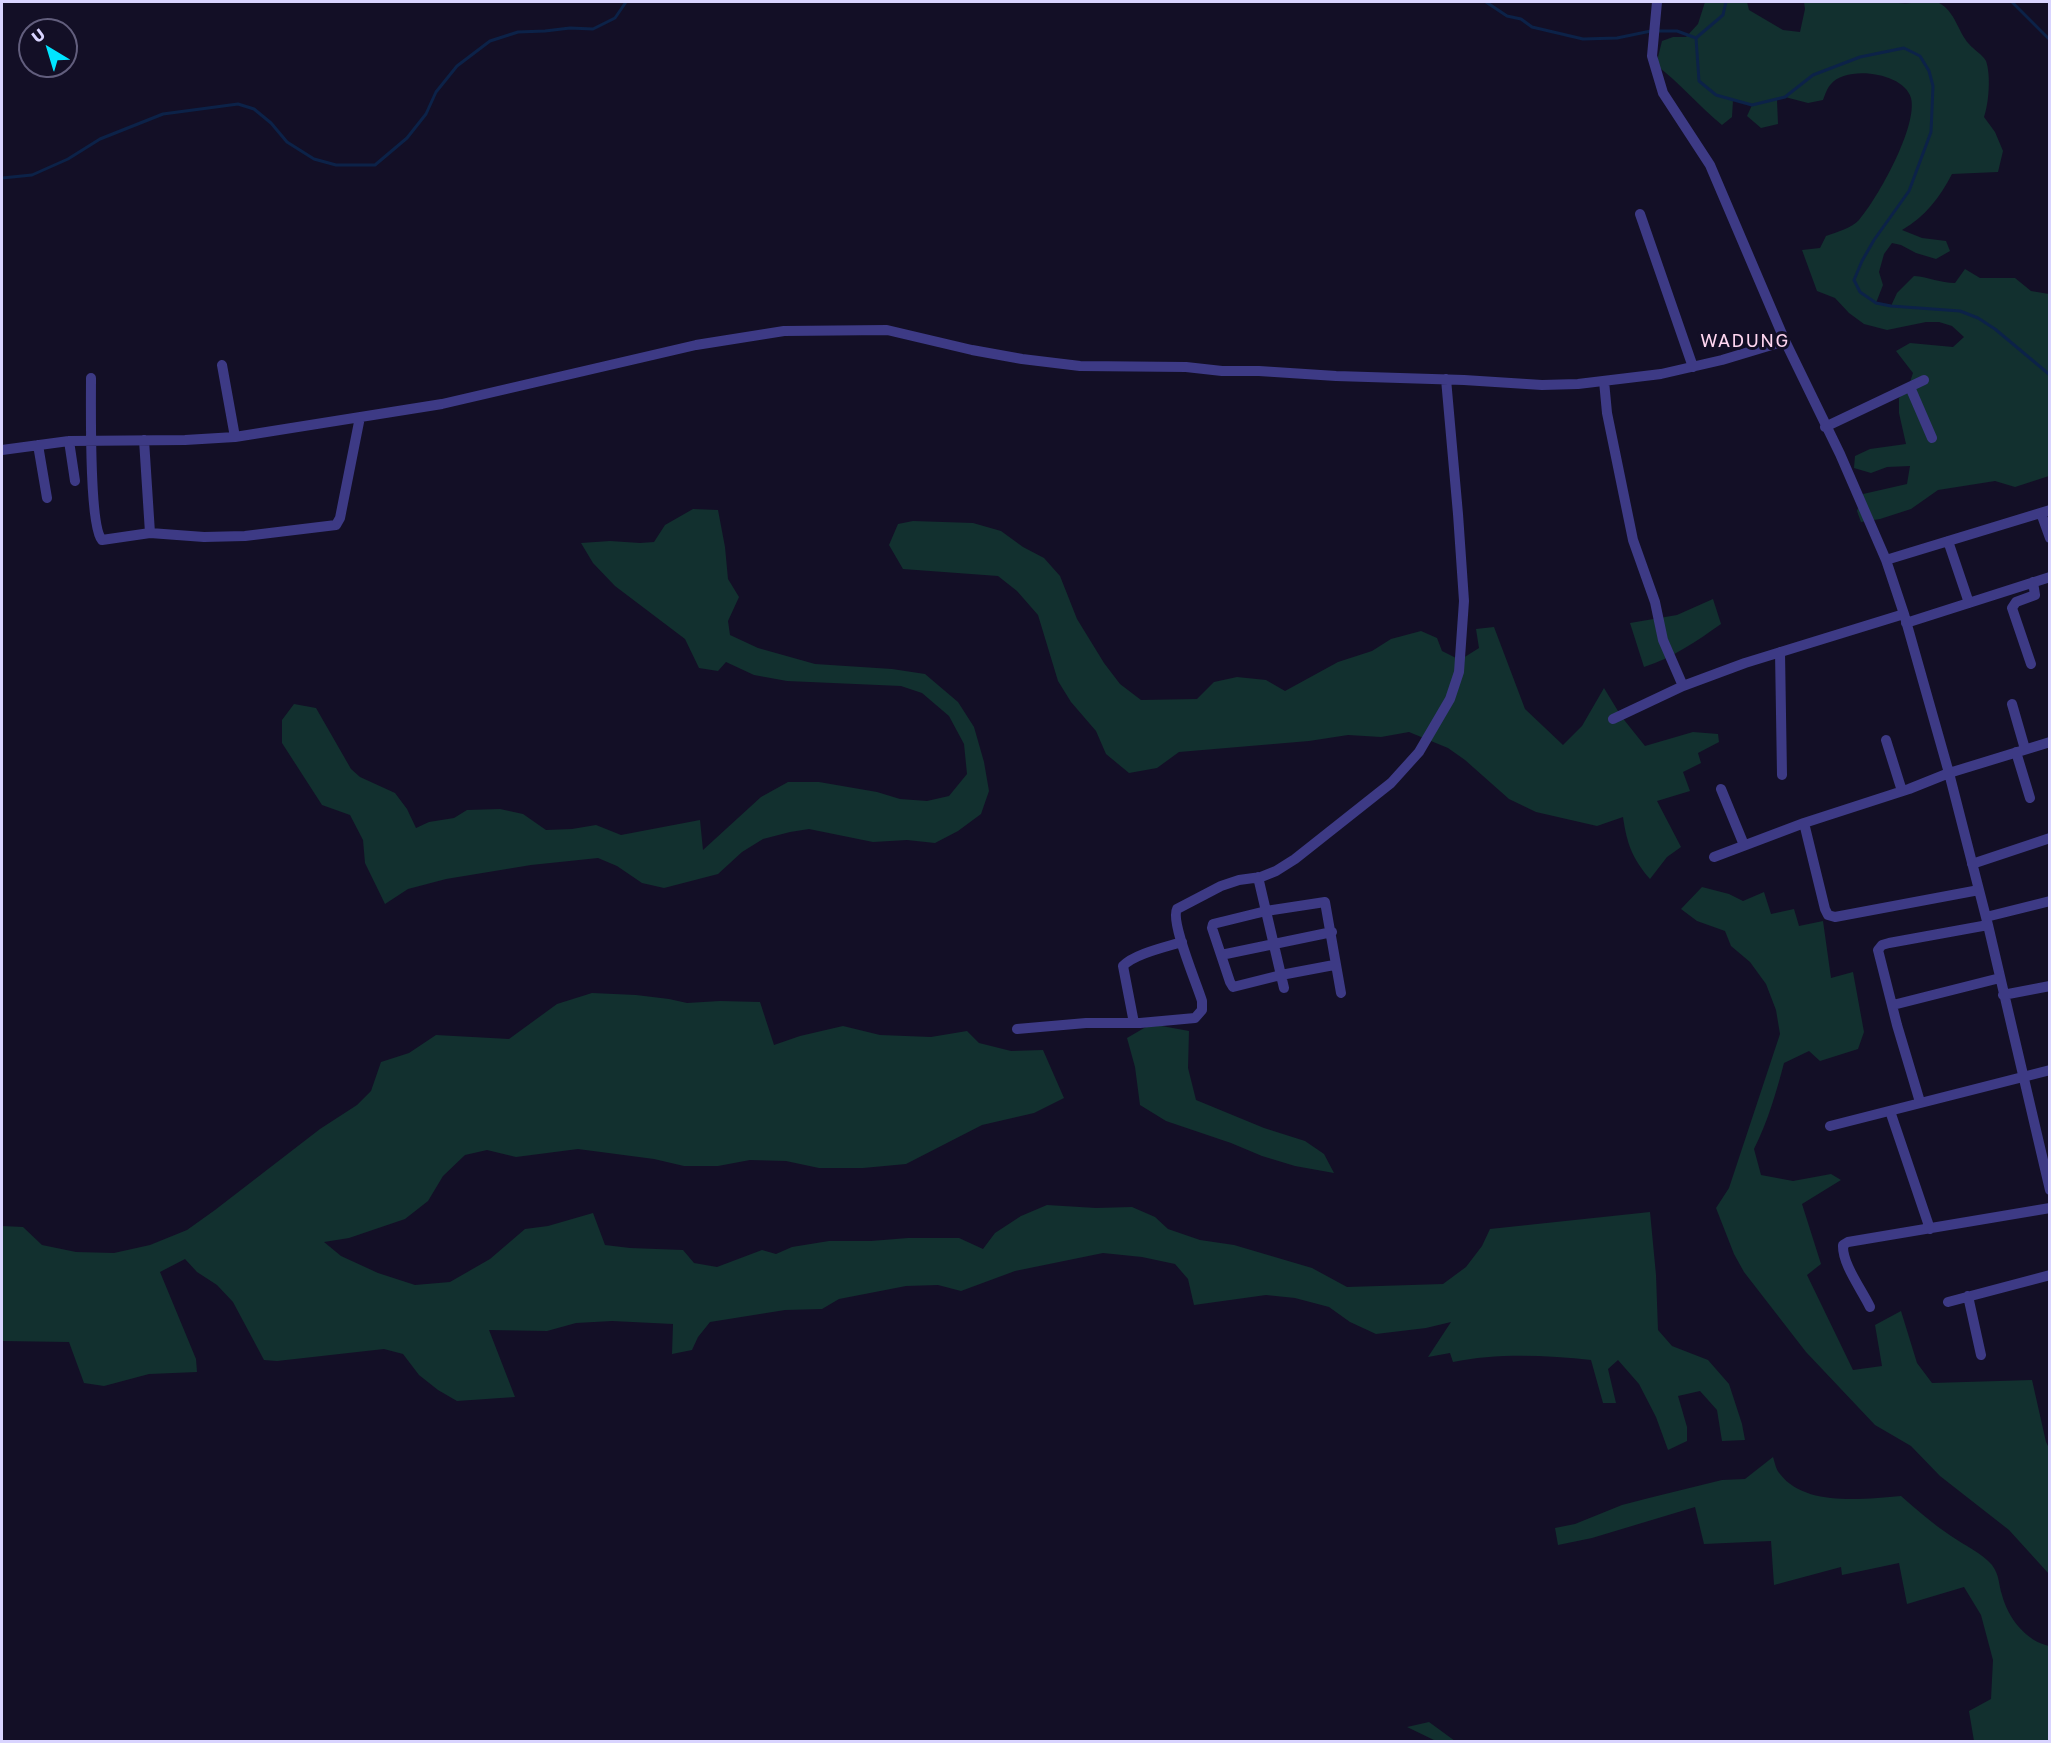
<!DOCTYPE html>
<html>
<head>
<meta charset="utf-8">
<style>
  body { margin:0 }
  #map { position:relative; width:2051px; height:1743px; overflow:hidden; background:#130f26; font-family:"Golos Text",sans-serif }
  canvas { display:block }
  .frame { position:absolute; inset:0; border:3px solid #d9d4ff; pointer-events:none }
  .north { position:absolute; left:18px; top:18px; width:60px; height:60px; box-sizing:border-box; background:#130f26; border:2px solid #625e7d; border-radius:50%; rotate:322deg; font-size:16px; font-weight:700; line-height:24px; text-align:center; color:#d9d4ff }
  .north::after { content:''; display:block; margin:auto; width:21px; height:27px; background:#00e5ff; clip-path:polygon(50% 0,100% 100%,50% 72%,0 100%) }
</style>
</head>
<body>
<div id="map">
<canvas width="2051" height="1743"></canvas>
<div class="frame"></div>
<div class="north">U</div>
</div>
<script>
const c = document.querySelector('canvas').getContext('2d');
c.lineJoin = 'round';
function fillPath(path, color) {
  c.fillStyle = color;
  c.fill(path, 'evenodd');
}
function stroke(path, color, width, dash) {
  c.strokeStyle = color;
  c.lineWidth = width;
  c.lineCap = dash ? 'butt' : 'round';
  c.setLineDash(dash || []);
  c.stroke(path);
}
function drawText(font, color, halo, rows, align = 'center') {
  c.font = font + ' "Golos Text",sans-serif';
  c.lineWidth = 6;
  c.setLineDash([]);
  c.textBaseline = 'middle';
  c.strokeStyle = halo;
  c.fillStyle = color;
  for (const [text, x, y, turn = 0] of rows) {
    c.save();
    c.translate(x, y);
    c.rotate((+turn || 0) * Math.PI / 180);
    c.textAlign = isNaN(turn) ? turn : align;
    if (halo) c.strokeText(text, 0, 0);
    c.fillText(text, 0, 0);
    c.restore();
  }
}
fillPath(new Path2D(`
  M1705 2H1747L1749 10 1783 30 1800 32 1805 9 1804 2H1893C1907 6 1926 0 1939 3 1955 11 1958 32 1969 44 1974 50 1983 55 1986 61 1991 75 1989 103 1984 117L1995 132 2003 151 1998 172 1952 174C1940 197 1925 217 1902 230L1922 238 1946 241 1950 251 1936 259 1916 253 1901 245 1892 243 1884 254 1879 272 1883 285 1876 303 1891 306 1897 293 1914 276C1929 277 1940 283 1955 283L1965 269 1980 278H2015L2031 291 2049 294V476L2015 487 1995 481 1938 490 1911 509 1880 519 1861 522 1857 511 1863 494 1907 484 1910 466 1887 467 1871 473 1854 468 1855 456 1870 449 1906 444 1899 413V398L1908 388 1913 373 1896 351 1910 343 1953 347 1964 337 1952 326 1939 322H1926L1887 330 1864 324 1849 313 1835 298 1817 291 1802 250 1820 248 1826 236C1837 232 1852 228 1859 220 1878 198 1918 126 1911 98 1904 72 1846 65 1831 84 1827 88 1825 95 1823 100L1808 103 1785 97 1777 100 1778 124 1761 128 1747 116 1752 105 1733 100 1732 117 1722 125C1699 106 1680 83 1656 65L1662 41 1673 37H1686L1698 24Z
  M693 509 718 510 725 547 728 579 739 597 728 621 730 635 758 648 815 664 892 669 925 674 958 702 974 727 984 762 989 791 981 814 958 831 935 843 907 840 873 842 809 829 790 832 763 839 742 852 718 874 664 888 642 883 617 866 598 858 531 865 446 879 408 889 385 904 365 863 363 840 350 815 322 805 282 743V720L294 704 316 708 351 769 360 777 395 793 407 809 416 828 429 822 454 818 467 810 500 809 523 814 546 830 572 829 596 825 621 835 700 820 703 850 761 797 788 782H819L877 792 900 799 927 801 949 796 967 774 964 744 949 716 922 693 901 686 787 681 754 675 726 662 718 671 699 668 685 639 615 586 593 563 581 543 610 541 640 543 654 542 665 525Z
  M913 521 973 523 1001 531 1023 547 1044 558 1060 576 1077 619 1104 663 1120 684 1141 700 1197 699 1214 682 1237 677 1266 680 1285 691 1338 662 1372 651 1391 639 1421 631 1437 638 1442 651 1460 660 1479 648 1476 629 1494 627 1525 709 1563 745 1582 726 1604 688 1621 716 1645 746 1693 732 1718 734 1719 742 1698 753 1701 763 1683 772 1690 791 1657 801 1681 847 1667 857 1650 879C1632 858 1627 844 1623 817L1597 826 1536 812 1509 799 1465 760 1448 748 1409 732 1381 737 1348 735 1309 741 1179 752 1157 768 1129 773 1106 754 1096 731 1071 702 1058 681 1038 615 1017 591 998 576 903 569 889 545 898 524Z
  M1713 599 1721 624C1697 641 1672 658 1644 667L1630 623 1677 615Z
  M1702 887 1729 894 1743 901 1764 892 1771 914 1794 909 1799 926 1823 921 1831 978 1853 972 1864 1032 1858 1049 1820 1061 1809 1051 1784 1063C1776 1093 1768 1121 1754 1149L1761 1175 1793 1181 1831 1174 1841 1180 1802 1204 1821 1264 1807 1275 1853 1370 1882 1366 1875 1325 1901 1311 1917 1363 1932 1383 2032 1380 2046 1442 2049 1448V1574L2009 1530 1940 1476 1911 1446 1875 1425 1806 1352 1744 1272 1734 1254 1716 1208 1729 1188 1780 1034 1776 1010 1766 984 1750 962 1731 946 1725 931 1697 921 1681 909Z
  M592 993 636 995 669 999 687 1003 720 1001 760 1002 774 1045 800 1036 843 1026 880 1035 931 1037 967 1031 979 1043 1011 1051 1043 1050 1064 1098 1034 1113 982 1125 906 1164 863 1168H819L786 1161 750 1160 718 1166H684L654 1159 578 1149 516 1157 487 1150 465 1155 443 1176 428 1201 405 1219 349 1238 324 1242 341 1256 378 1273 415 1285 450 1282 490 1259 525 1229 548 1226 593 1213 605 1245 630 1248 683 1250 694 1263 717 1267 762 1250 776 1254 792 1247 829 1241H871L908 1238H959L983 1249 995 1233 1021 1216 1047 1205 1096 1208 1132 1207 1155 1217 1168 1229 1200 1240 1234 1245 1312 1268 1347 1287 1443 1284 1466 1267 1482 1246 1490 1229 1650 1212 1656 1275 1658 1330 1672 1346 1708 1360 1729 1384 1742 1424 1745 1440 1722 1441 1717 1410 1700 1391 1678 1396 1687 1427V1441L1668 1450 1656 1417 1639 1384 1618 1360 1608 1369 1616 1403H1603L1591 1360C1547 1355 1495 1353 1453 1362L1450 1353 1428 1357 1451 1322 1426 1328 1376 1334 1350 1322 1329 1307 1295 1298 1266 1295 1194 1305 1188 1279 1175 1264 1142 1257 1103 1253 1015 1271 961 1291 938 1285 906 1286 839 1299 822 1309 785 1310 710 1322 698 1337 692 1350 672 1354 673 1324 612 1321 576 1323 547 1331 489 1330 515 1397 457 1401 438 1390 419 1375 403 1354 384 1349 277 1361 264 1360 233 1302 217 1285 197 1272 185 1259 160 1272 196 1359 197 1372 149 1374 104 1386 84 1383 69 1342 2 1341V1226L23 1227 42 1245 76 1252 114 1253 150 1245 187 1230 215 1210 320 1129 357 1105 371 1091 381 1062 409 1053 436 1035 509 1039 557 1004Z
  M1151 1024 1189 1031 1188 1068 1196 1100 1264 1128 1305 1141 1324 1154 1334 1173 1295 1166 1262 1156 1231 1143 1166 1121 1140 1105 1135 1067 1127 1038Z
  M1773 1457C1775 1463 1776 1470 1780 1474 1805 1507 1864 1499 1901 1496 1917 1510 1933 1524 1951 1536 1964 1545 1982 1553 1992 1565 2000 1576 1998 1583 2002 1595 2008 1618 2026 1641 2049 1646L2050 1737 2047 1741H1974L1969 1711 1991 1699 1993 1660 1981 1615 1964 1587 1907 1604 1899 1563 1842 1575 1841 1567 1774 1585 1771 1541 1704 1544 1695 1507 1592 1538 1558 1545 1555 1528 1575 1524 1622 1505 1649 1498 1722 1480 1745 1479Z
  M1429 1722 1455 1741H1436L1407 1727Z`), '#12302f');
stroke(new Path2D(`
  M1486 2 1507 16 1521 19 1532 27 1583 39 1617 38 1651 31
  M2012 2 2050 40
  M1657 31H1677L1696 38
  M1696 38 1699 81 1716 95 1752 105 1785 97 1813 75 1860 57 1904 48 1920 56 1929 71 1933 86 1931 132 1909 191 1874 240 1862 261 1854 280 1860 292 1876 303 1891 306 1960 311 1978 318 1995 329 2050 375
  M1696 38 1723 15 1726 2
  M2 178 32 175 68 159 100 139 163 114 238 104 254 109 271 123 287 142 314 159 336 165H375L407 138 426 114 436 92 457 66 490 41 518 32 545 31 570 28 593 29 615 18 626 2`), '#0c2248', 3);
stroke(new Path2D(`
  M1657 2 1652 56 1663 93 1710 165 1785 341 1840 454 1886 560 1904 614 1949 773 1988 925 2050 1190
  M1640 214 1693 367
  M222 365 235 437
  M91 378C91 403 89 526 102 540L150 533 204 537 245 536 336 525 340 518 360 417
  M1604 381 1607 413 1633 540 1655 602 1663 640 1683 686
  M1910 387 1932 438
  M1825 427 1924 380
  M144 440 150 533
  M69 441 75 481
  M38 445 47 498
  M2 450 69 441 185 440 235 437 442 404 696 345 784 331 887 330 972 350 1022 359 1080 366 1186 367 1222 371H1259L1336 376 1464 380 1542 385 1578 384 1661 374 1722 360 1785 341
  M2041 513 2050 538
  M1948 541 1969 603
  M1886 560 2050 510
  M1906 623 2050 577
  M1780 652 1782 775
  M2031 664 2012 608 2016 602 2035 595 2033 582
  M2012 704 2025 749
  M1613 719 1683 686 1745 663 1904 614
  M1886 740 1902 791
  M2016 752 2030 798
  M1721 789 1744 845
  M1804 823 1825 909 1828 915 1835 917 1979 890
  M1714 857 1804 823 1909 789 1949 773 2050 742
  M1972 864 2050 838
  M1258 877 1284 988
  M1986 917 2050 901
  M1221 955 1332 932
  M1334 965 1281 975 1233 987 1230 982 1212 928 1213 924 1266 911 1325 902 1341 993
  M2003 995 2050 986
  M1893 1005 2000 978
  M1134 1023 1123 966C1134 954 1166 947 1182 942
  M1017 1029 1086 1023H1140L1195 1018 1202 1010V1001C1197 984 1170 922 1177 909L1221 886 1239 880 1261 877 1276 871 1295 859 1391 783 1419 752 1450 699 1459 672 1464 601 1458 514 1446 379
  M1920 1102 1897 1025 1878 950 1882 945 1889 943 1988 925
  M1890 1111 1930 1229
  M1830 1126 2050 1070
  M1968 1296 1981 1355
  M1948 1302 2050 1275
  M1870 1307C1862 1290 1842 1264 1843 1245L1848 1242 2050 1208`), '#3d3a85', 10);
c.letterSpacing = '1.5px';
drawText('18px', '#ffd6f0', '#130f26', [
  ["WADUNG",1745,341]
]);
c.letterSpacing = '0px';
</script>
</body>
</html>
